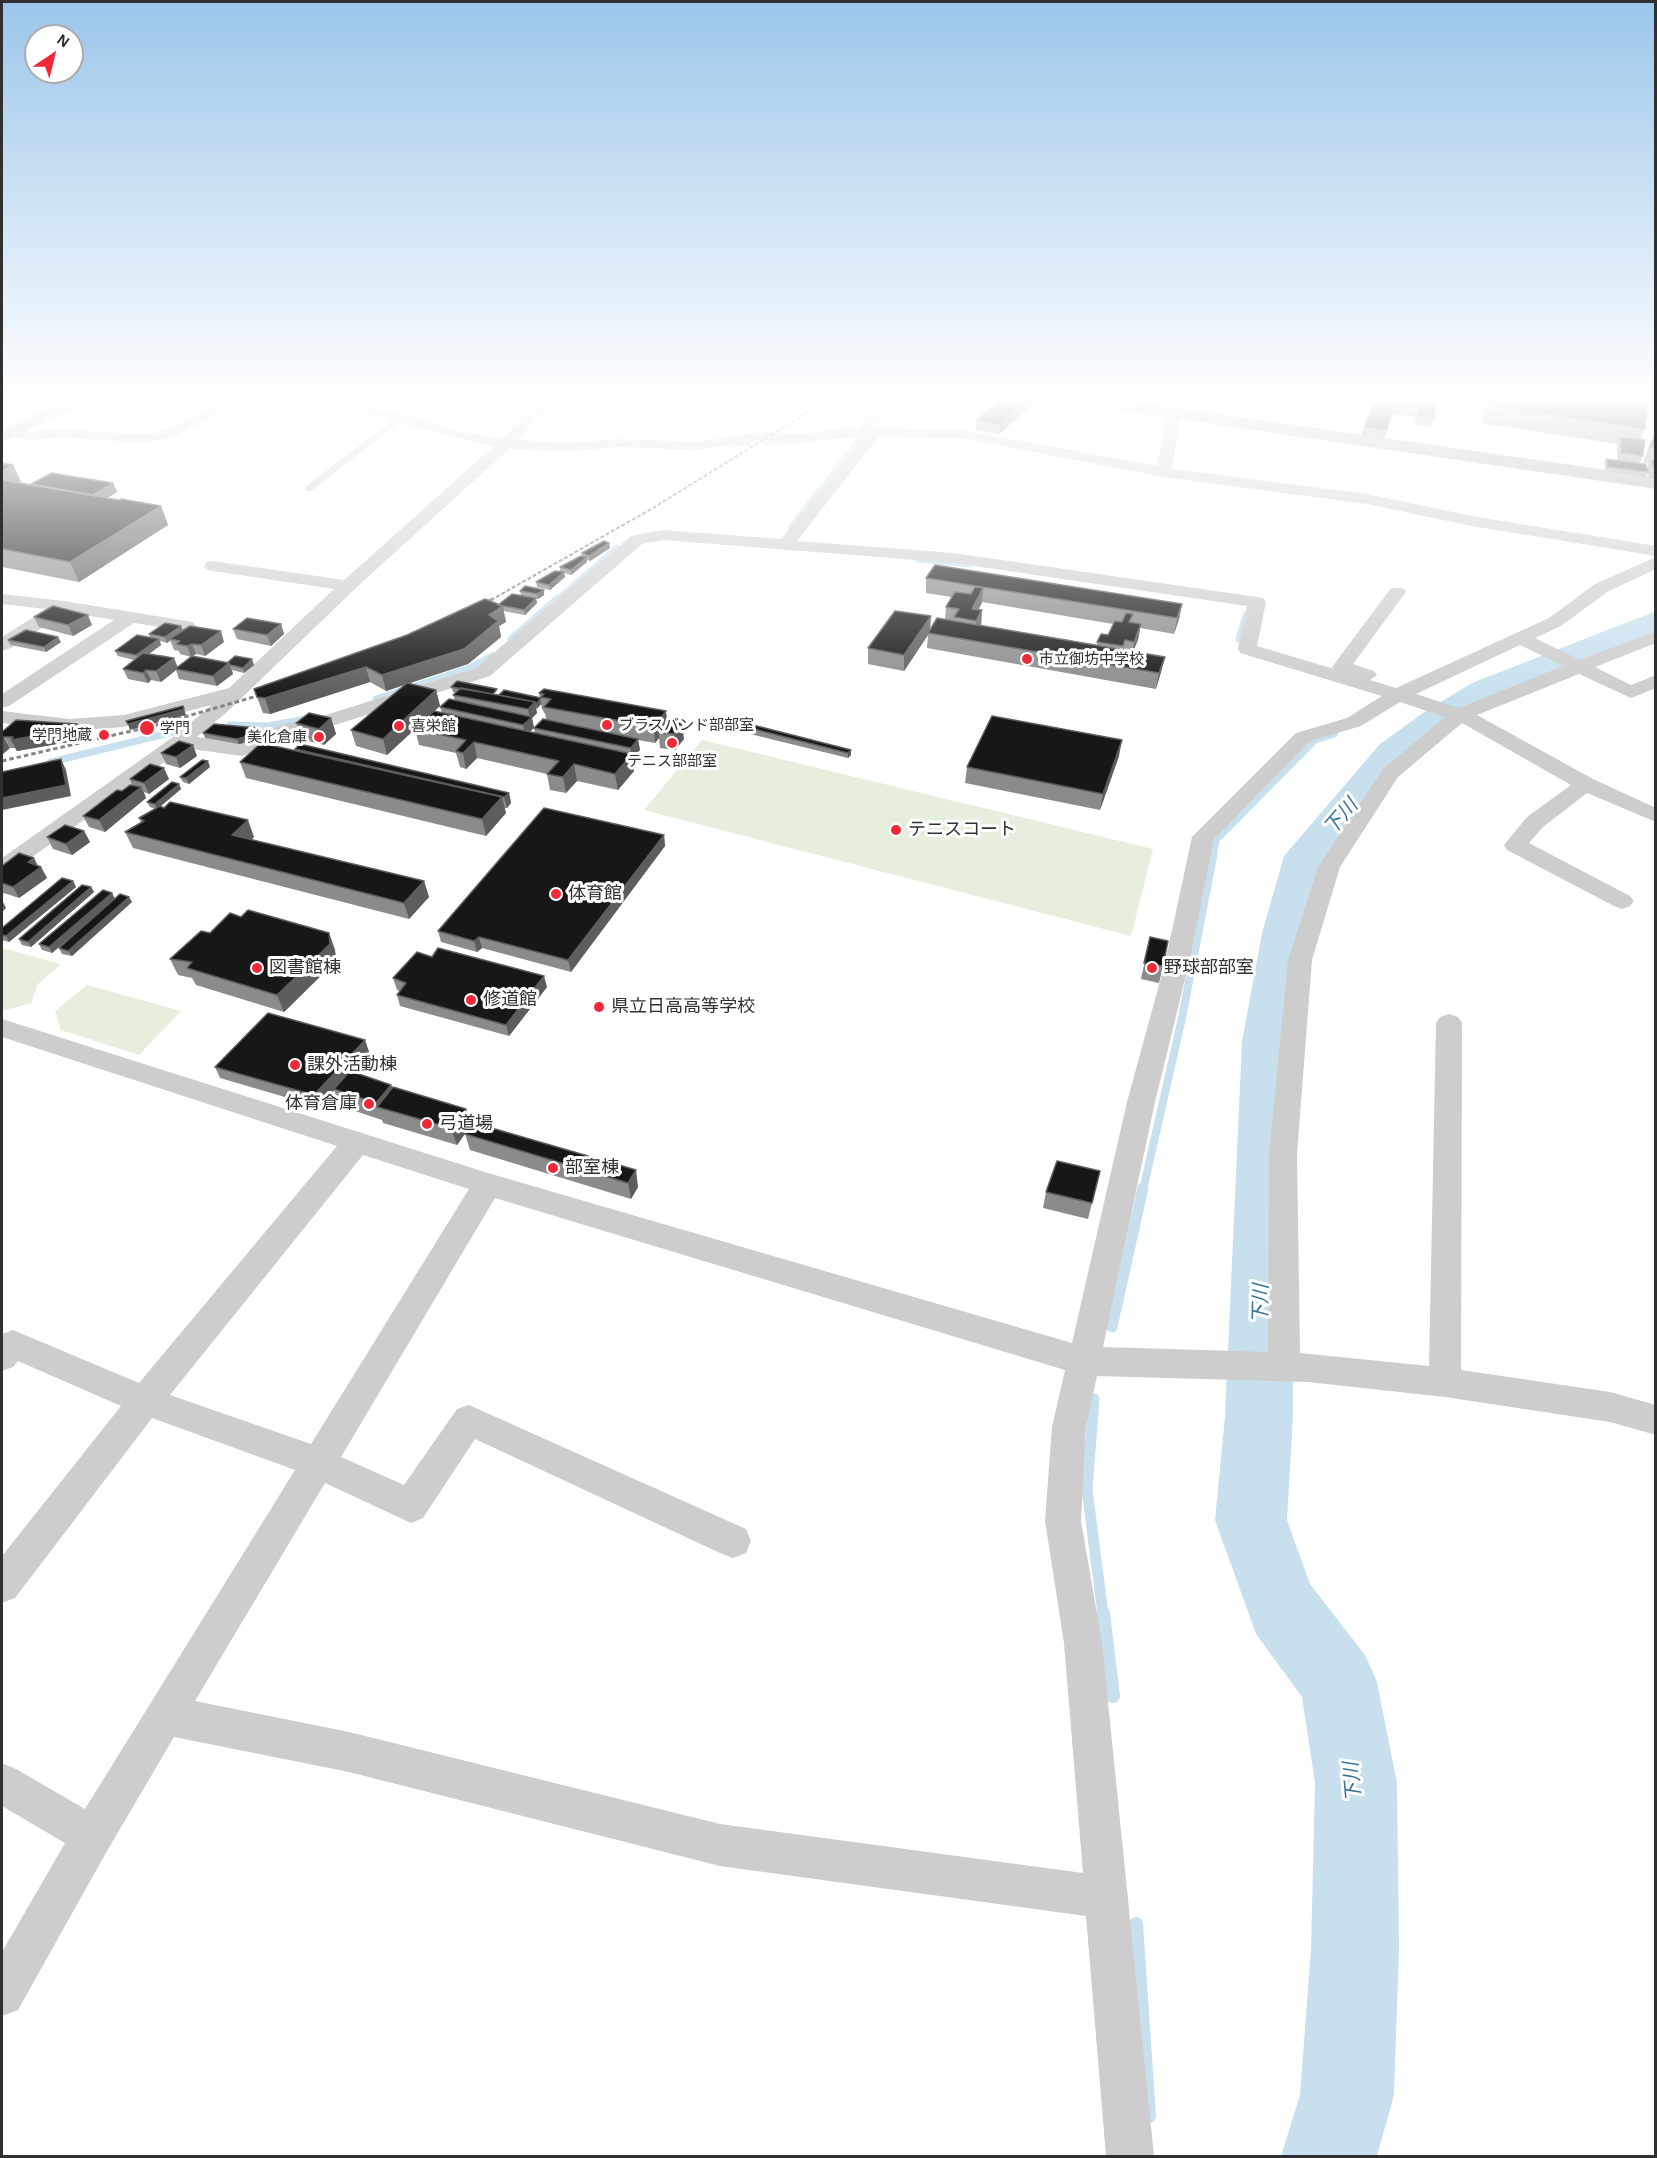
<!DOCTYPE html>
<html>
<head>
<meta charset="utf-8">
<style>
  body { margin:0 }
  #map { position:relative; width:1657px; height:2158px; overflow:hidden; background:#fff; font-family:"Alegreya Sans",sans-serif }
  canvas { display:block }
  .frame { position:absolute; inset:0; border:3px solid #303030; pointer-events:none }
  .north { position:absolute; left:24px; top:24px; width:60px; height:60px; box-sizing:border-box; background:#fff; border:2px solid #acacac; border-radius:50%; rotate:35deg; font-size:16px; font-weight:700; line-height:24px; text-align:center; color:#303030 }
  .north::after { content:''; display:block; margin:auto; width:21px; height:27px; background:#f02938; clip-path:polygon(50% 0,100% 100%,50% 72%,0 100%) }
</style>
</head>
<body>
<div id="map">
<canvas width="1657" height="2158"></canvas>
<div class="frame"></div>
<div class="north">N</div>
</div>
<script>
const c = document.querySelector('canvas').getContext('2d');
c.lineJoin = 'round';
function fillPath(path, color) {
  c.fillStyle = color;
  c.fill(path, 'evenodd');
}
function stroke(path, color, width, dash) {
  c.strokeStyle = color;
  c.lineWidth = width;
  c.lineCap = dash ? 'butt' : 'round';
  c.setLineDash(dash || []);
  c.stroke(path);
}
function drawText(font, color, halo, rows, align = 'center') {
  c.font = font + ' "Alegreya Sans","Noto Sans JP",sans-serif';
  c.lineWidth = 6;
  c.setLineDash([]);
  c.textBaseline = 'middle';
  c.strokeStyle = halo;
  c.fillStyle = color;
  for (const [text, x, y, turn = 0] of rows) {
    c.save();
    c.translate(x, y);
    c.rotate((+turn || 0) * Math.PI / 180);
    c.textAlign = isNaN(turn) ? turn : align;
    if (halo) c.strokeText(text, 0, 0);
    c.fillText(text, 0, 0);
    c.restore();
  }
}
fillPath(new Path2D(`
  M702 740 1153 849 1131 936 644 810Z
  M2 948 61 964 38 984 31 1003 2 1011Z
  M87 985 181 1011 139 1055 61 1030 55 1011Z`), '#e6eedd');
stroke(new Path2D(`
  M1187 407 1190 397
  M870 427 898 397
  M764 442 800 441
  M724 445 748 443
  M790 528 862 435
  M918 560 970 565
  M556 600 617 547`), '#c8e0ee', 5);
stroke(new Path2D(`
  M511 639 558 598
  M1239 639 1246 615
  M376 699 470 668 492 656
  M230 725 268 726 311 718
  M51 762 177 731
  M1213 858 1216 840 1315 740 1334 734`), '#c8e0ee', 7);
stroke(new Path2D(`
  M1143 1190 1182 1018 1213 857`), '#c8e0ee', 8);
stroke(new Path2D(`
  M1112 1327 1143 1188
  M1094 1399 1087 1489 1103 1614`), '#c8e0ee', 11);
stroke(new Path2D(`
  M1103 1613 1113 1696
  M1136 1924 1149 2116`), '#c8e0ee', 14);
fillPath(new Path2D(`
  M1656 611V635L1500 699 1455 726 1410 762 1329 859 1310 933 1294 1041 1293 1416 1287 1520 1310 1584 1365 1655 1377 1682 1397 1783 1399 1949 1394 2095 1377 2156H1281L1300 2095 1311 1949 1315 1783 1302 1697 1256 1634 1215 1520 1225 1416 1242 1041 1262 933 1284 856 1380 744 1427 710 1472 683Z`), '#c8e0ee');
fillPath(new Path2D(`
  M886 397H893L863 433H857V429Z
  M398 416 405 418 311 491H305V487Z`), '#cdcdcd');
fillPath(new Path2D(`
  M238 397 344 403 406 415 457 431 502 439 525 414 550 397H566L535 420 517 440 567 443 621 439 697 442 760 432 801 434 860 427 967 431 1157 466 1167 413 1173 397H1187L1181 413 1172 469 1367 494 1472 516 1656 546V556L1472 526 1367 504 1164 477 967 439 879 436 797 541 954 553 1257 597 1263 598 1266 602 1257 646 1334 669 1332 667 1335 663 1391 588H1403L1406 592 1353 664 1374 671 1377 675 1370 680 1396 688 1549 618 1595 584 1656 557V569L1607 592 1561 626 1535 638 1580 660 1656 631V643L1595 667 1631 685 1656 675V688L1631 698 1579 674 1477 715 1593 779 1656 808V822L1587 793 1543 827 1529 843 1630 896 1634 901 1630 906 1622 909 1614 906 1507 850 1504 845 1527 817 1571 785 1462 723 1398 777 1340 867 1312 960 1297 1154 1300 1353 1429 1366 1436 1023 1440 1017 1449 1014 1458 1017 1462 1023 1461 1370 1610 1392 1656 1405V1435L1610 1422 1445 1397 1308 1382 1097 1376 1086 1427 1081 1521 1102 1643 1154 2156H1106L1086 1916 720 1866 349 1772 174 1737 107 1851 18 2010 2 2016V1952L65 1843 2 1806V1763L16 1769 85 1809 295 1470 152 1418 15 1598 2 1603V1556L121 1406 18 1361 13 1367 2 1371V1334L13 1330 139 1383 337 1146 2 1037V1019L488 1173 1072 1343 1127 1102 1165 963 1192 837 1296 733 1347 718 1382 696 1240 653 1238 649 1247 606 954 563 663 540 642 544 490 676 322 729 294 734 242 756 184 748 10 873 2 875V858L173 737 212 705 124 727 69 731 2 723V711L69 719 124 715 229 688 334 589 213 571 207 570 204 566 207 562 213 561 344 580 494 446C443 437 396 419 345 411 312 406 277 407 244 404L233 406 176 436 155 441 134 442 59 437 33 440 2 435V427L33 432 59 429 134 434 155 433 166 430 224 400ZM865 436 781 539 663 530 631 536 476 668 313 719 283 724 239 743 197 737 227 712 358 586 509 449 567 451 621 447 697 450 760 440 801 442ZM1520 645 1563 666 1459 708 1416 694ZM1400 702 1445 717 1383 769 1318 867 1288 960 1269 1154 1268 1352 1103 1347 1155 1102 1189 963 1214 839 1310 741 1361 726ZM363 1155 469 1189 311 1444 170 1395ZM495 1198 1065 1370 1052 1427 1045 1521 1064 1643 1083 1873 720 1824 349 1732 195 1701 325 1483 411 1523 423 1518 475 1439 720 1553 733 1558 746 1553 751 1541 746 1529 469 1405 457 1409 404 1485 341 1457Z
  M2 594 64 601 187 621 193 622 196 626 193 630 187 631 134 623 9 706 2 708V694L114 620 67 612 9 649 2 651V637L46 609 2 604Z`), '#cdcdcd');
fillPath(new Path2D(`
  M70 397H91L89 401 2 442V430Z`), '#bababa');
fillPath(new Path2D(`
  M1055 397H1099L1656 477V489L1063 402Z`), '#a8a8a8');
stroke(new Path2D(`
  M491 600 653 508 832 397`), '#858585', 2, [4, 2]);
stroke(new Path2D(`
  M476 608 494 598
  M2 761 153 726 271 692`), '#858585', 3, [4.5, 3]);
fillPath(new Path2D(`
  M847 397H884L880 401 863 399 860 402 847 400Z
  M1004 397H1038L1037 401 999 434 976 430V420Z
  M1489 397H1656V408L1647 407 1645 429 1640 440 1643 456 1640 463 1647 468 1649 463 1643 462 1656 428V478H1649L1648 473 1646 477 1606 471 1604 463 1606 459 1617 460V446L1618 444 1481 423Z
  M1376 398 1435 405V418L1432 427 1415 425V417L1392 414 1384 439 1361 436Z
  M2 463 13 465 21 483 32 485 113 483 117 492 107 498 161 506 168 525 79 582 2 567Z
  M609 543 610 548 590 561 587 560V562L571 575 564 573 565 577 550 590 537 587 536 582 560 572V567L582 556V553Z
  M926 578 1182 604 1179 619 1174 634 1140 628 1138 640 1133 651 1165 657 1161 672 1156 689 927 648 928 635 904 671 868 664V648L930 629 945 619 946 607 952 597 926 593ZM982 602 1113 624 1108 635 1097 642V645L981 625 982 610H978Z
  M544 590V595L538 599H536L537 603 525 615 503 611 506 622 499 626 501 637 468 664 409 683 436 690 440 706 434 711 442 713 440 707 455 700 453 695 456 693 453 692 451 687 498 695 540 698 539 693 667 720 684 739 675 750 660 748 659 738 655 743 638 740 640 750 632 758 634 771 618 790 577 781 566 793 550 790 547 774 477 758 466 769 460 767 456 753 419 745 415 729 387 755 356 746 351 730 404 685 386 691 370 682 270 714 263 713 254 689 498 605 521 595 520 591ZM541 704 542 709 543 710 544 713H545L546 719 534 728 535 733 529 732 534 728 532 718 537 713 536 709Z
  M34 617 92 625 73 636 39 627Z
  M281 624 284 634 271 646 237 639 233 629Z
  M181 626 183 630 224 642 205 656 196 654 192 656 227 663 254 665 244 673 232 670 233 674 217 686 179 679 176 670 161 682 151 680 148 683 128 679 123 669 134 660 118 656 115 651 150 638 149 634ZM170 640 174 650 179 651 180 654 191 657 177 667 149 654 161 645 160 641 167 643Z
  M8 640 61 642 46 652 10 645Z
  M331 718 336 734 324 745 301 739 296 723Z
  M77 724 82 735 74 741 17 751 15 748H10L2 732Z
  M746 727 851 750V755L848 758 746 733Z
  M258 728 260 733 253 741 239 744 205 738 203 733Z
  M295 749 509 793 511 803 507 808H504L506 813 486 836 246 778 240 762 296 751Z
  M161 753 197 756 180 768 166 764Z
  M1119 756 1100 810 965 783 967 767Z
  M210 767 189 784 183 782 180 777Z
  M130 779H169L149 794 144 792 146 798 105 832 89 827 83 816 132 785Z
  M179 784 181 789 160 807 254 837 251 840 424 881 429 897 409 919 133 848 125 832 141 822 139 818 156 809 150 807 147 802Z
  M84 831 90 842 72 855 53 849 47 837Z
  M664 835 665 846 571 972 482 948 477 952 441 942 438 931Z
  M2 866H38L41 867 47 878 19 898 4 893 2 895Z
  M73 881 76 887 9 942 2 940V928Z
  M91 887 94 892 31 947 22 945 19 939Z
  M112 893 115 899 52 953 42 950 39 944Z
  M129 897 132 902 72 956 62 954 59 948Z
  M241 917 329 933 335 950 336 961 284 1012 196 985 192 978 178 975 170 959 210 933Z
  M1150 937 1163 966 1159 983 1141 979Z
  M432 957 547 987 509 1036 400 1006 397 995 400 991 397 990 393 978Z
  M365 1040 369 1052 351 1071 391 1085 392 1088 466 1109 470 1124 638 1187 631 1199 470 1150 465 1134 457 1145 383 1123 382 1120 340 1106 334 1090 319 1107 220 1078 215 1067Z
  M1100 1171 1088 1219 1043 1208 1046 1192Z`), '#8b8b8b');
fillPath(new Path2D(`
  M1032 397H1038L1037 401 999 434 1000 425Z
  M13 465 22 484 2 495V472Z
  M113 483 117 492 97 504 93 495Z
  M161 506 168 525 79 582 70 562Z
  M609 543 610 548 590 561 589 556Z
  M587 557V562L571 575V570Z
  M564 572 565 577 550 590 549 585Z
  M983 588 982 603 973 620 972 609Z
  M544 590V595L538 599 537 594Z
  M536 598 537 603 525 615 524 610Z
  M1182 604 1179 619 1174 634 1177 618Z
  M503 606 506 622 499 626 501 637 468 664 386 691 382 675 489 615Z
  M982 610 981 626 975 637 976 621Z
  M88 615 92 625 73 636 68 625Z
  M931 616 930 631 928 633V635L904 671V655Z
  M281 624 284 634 271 646 267 635Z
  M1141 624 1138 640 1131 657 1134 642Z
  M181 626 183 631 169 639 170 641 167 643 165 637Z
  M221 631 224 642 205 656 201 645Z
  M58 637 61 642 46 652 44 647Z
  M159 639 161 645 139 661 136 655Z
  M192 644 196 654 191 657 187 646Z
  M1165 657 1161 672 1156 689 1159 673Z
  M174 658 178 668 175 669 176 670 161 682 156 671Z
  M252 659 254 665 244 673 243 668Z
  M229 663 233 674 217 686 213 676Z
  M366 667 370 682 270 714 265 698Z
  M146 670 151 680 148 683 143 673Z
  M436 690 440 706 387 755 383 739Z
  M540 699 541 704 537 709 536 704Z
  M535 702 537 713 532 718 534 728 525 736 523 725 530 719 528 709Z
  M184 709 186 715 130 730 128 724Z
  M666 711 668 727 659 732V738L655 743 654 727Z
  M331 718 336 734 324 745 319 729Z
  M682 723 684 739 675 750 674 734Z
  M77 724 82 735 74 741 17 751 11 740Z
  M258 728 260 733 253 741 239 744 237 739Z
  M4 737 10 748 2 755V739Z
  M638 739 640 750 632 758 634 771 618 790 615 774 631 755V748Z
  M1122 740 1119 756 1100 810 1103 794Z
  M474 742 477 758 466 769 463 753Z
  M193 745 197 756 180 768 176 757Z
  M851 750V755L848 758V753Z
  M61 759 66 770 71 796 2 810V798Z
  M208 761 210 767 189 784 186 778Z
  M574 764 577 781 566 793 563 777Z
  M164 768 169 779 149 794 144 783Z
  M179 784 181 789 157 809 155 804Z
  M141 787 146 798 105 832 99 820Z
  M509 793 511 803 507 808 504 797Z
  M502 797 506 813 486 836 482 819Z
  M248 820 254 837 239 852 232 835Z
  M84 831 90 842 72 855 66 844Z
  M664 835 665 846 571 972 568 960Z
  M34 858 39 868 41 867 47 878 19 898 13 887 28 862Z
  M73 881 76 887 9 942 6 936Z
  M424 881 429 897 409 919 404 903Z
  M91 887 94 892 31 947 28 942Z
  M112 893 115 899 52 953 49 947Z
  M129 897 132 902 72 956 68 951Z
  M2 900 6 908 2 912Z
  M329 933 335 950 336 961 284 1012 277 995Z
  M479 937 482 948 477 952 474 941Z
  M544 976 547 987 509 1036 506 1025Z
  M365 1040 369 1052 319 1107 314 1095Z
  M391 1085 397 1101 377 1107 376 1103Z
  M466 1109 471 1125 457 1145 451 1128Z
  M636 1170 638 1187 631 1199 628 1183Z`), '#5d5d5d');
const building = new Path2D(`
  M1004 397H1032L1000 425 976 420Z
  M1490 397H1636L1648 400 1645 429 1487 405Z
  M1376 398 1435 405V418L1418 416V408L1395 405 1387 430 1364 427Z
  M1656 430V449L1649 448Z
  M1621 437 1645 440 1643 456 1621 453Z
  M1606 459 1646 464 1648 472 1608 467Z
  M1651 460H1656V468H1653Z
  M2 463 13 465 2 472Z
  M52 473 113 483 93 495 31 484Z
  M2 480 119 500 122 499 161 506 70 562 2 549Z
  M604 541 609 543 589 556 582 553Z
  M581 556 587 557 571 570 560 567Z
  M935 565 1182 604 1177 618 926 578Z
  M555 571 564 572 549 585 536 582Z
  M525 586 544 590 537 594 520 591Z
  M975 587 983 588 972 609 982 610 976 621 954 617 959 609 946 607 955 592 971 594Z
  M512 594 536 598 524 610 498 605Z
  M485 599 503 606 489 615 498 621 464 649 382 675 366 667 265 698 257 697 254 689 407 635Z
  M53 606 88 615 68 625 34 617Z
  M895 611 931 616 904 655 868 648Z
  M1126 613 1133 614 1129 622 1141 624 1134 642 1125 640 1123 646 1097 642 1101 634 1108 635 1115 621 1122 622Z
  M247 618 281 624 267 635 233 629Z
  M937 618 1165 657 1159 673 928 633Z
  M165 623 181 626 165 637 149 634Z
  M190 626 221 631 201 645 192 644 187 646 176 644 180 641 169 639Z
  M26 630 58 637 44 647 8 640Z
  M137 635 159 639 136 655 115 651Z
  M143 653 174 658 156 671 146 670 143 673 123 669Z
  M192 656 229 663 213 676 175 669Z
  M235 656 252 659 243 668 230 665 229 663H227Z
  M457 681 497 689 493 694 451 687Z
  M407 683 436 690 383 739 351 730Z
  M461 688 535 702 528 709 453 695Z
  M544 689 666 711 654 727 544 707 551 699 541 697 544 694 539 693Z
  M504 690 541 698 536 704 535 702 499 695Z
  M449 699 532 717 523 725 440 707Z
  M183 706 184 709 128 724 126 721Z
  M434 711 632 754 615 774 574 764 563 777 547 774 559 761 474 742 463 753 456 751 466 740 415 729Z
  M309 713 331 718 319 729 296 723Z
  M992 716 1122 740 1103 794 967 767Z
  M543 719 638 739 631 748 534 728Z
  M16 720 77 724 69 730 11 740 13 737H4L2 739V732Z
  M668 720 682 723 674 734 659 732Z
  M214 724 258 728 251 735 237 739 203 733Z
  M749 724 851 750 848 753 746 727Z
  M179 741 193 745 176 757 161 753Z
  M261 743 502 797 482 819 240 762Z
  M300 744 509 793 504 797 295 749Z
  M61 759 66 785 2 798V772Z
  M202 760 208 761 186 778 180 777Z
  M150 764 164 768 144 783 130 779Z
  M172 782 179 784 155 804 147 802Z
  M130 785 141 787 99 820 83 816 117 790 122 791Z
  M170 802 248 820 232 835 424 881 404 903 125 832 144 821 139 818 160 806 164 808Z
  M544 808 664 835 568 960 479 937 474 941 438 931Z
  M65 825 84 831 66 844 47 837Z
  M19 853 34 858 28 862 41 867 13 887 2 883V866Z
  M62 878 73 881 6 936 2 935V928Z
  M82 885 91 887 28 942 19 939Z
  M103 890 112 893 49 947 39 944Z
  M120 894 129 897 68 951 59 948Z
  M248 910 329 933 330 944 277 995 187 968 192 962 170 959 201 931 210 933 230 913 241 917Z
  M1150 937 1168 941 1163 966 1144 963Z
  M438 948 544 976 506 1025 397 995 406 983 393 978 417 952 432 957Z
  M268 1013 365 1040 314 1095 215 1067Z
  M350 1071 391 1085 376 1103 334 1089Z
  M393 1087 466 1109 451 1128 377 1107Z
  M471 1122 636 1170 628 1183 465 1134Z
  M1057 1161 1100 1171 1092 1203 1046 1192Z`);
fillPath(building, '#171717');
stroke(building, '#5d5d5d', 1.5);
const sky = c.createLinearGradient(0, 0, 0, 699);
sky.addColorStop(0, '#9bc6ea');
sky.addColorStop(0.57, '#fff');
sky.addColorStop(1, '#ffffff00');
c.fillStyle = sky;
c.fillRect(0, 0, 1657, 699);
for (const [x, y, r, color] of [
  [1027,659,6,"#f02938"],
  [607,725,6,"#f02938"],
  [399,726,6,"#f02938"],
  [147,728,8,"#f02938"],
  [104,735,6,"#f02938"],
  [319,737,6,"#f02938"],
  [672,743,6,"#f02938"],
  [896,830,6,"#f02938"],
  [556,894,6,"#f02938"],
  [257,968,6,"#f02938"],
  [1152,968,6,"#f02938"],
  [471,1000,6,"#f02938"],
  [599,1007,6,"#f02938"],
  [295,1065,6,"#f02938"],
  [369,1104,6,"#f02938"],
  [427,1124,6,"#f02938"],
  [553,1168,6,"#f02938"]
]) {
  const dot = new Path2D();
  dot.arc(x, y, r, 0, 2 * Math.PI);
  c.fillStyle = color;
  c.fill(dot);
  stroke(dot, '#fff', 2);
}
drawText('15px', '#303030', '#fff', [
  ["市立御坊中学校",1039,659],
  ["ブラスバンド部部室",619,725],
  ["喜栄館",411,726],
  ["学門",160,728],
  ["学門地蔵",92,735,"right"],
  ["美化倉庫",307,737,"right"],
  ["テニス部部室",672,761,"center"]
], 'left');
drawText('18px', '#303030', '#fff', [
  ["テニスコート",908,830],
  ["体育館",568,894],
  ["図書館棟",269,968],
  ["野球部部室",1164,968],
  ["修道館",483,1000],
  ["県立日高高等学校",611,1007],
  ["課外活動棟",307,1065],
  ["体育倉庫",357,1104,"right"],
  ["弓道場",439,1124],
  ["部室棟",565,1168]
], 'left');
drawText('italic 20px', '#387398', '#fff', [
  ["下川",1341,817,-49],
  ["下川",1261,1304,-89],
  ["下川",1353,1782,-95]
]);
</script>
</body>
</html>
